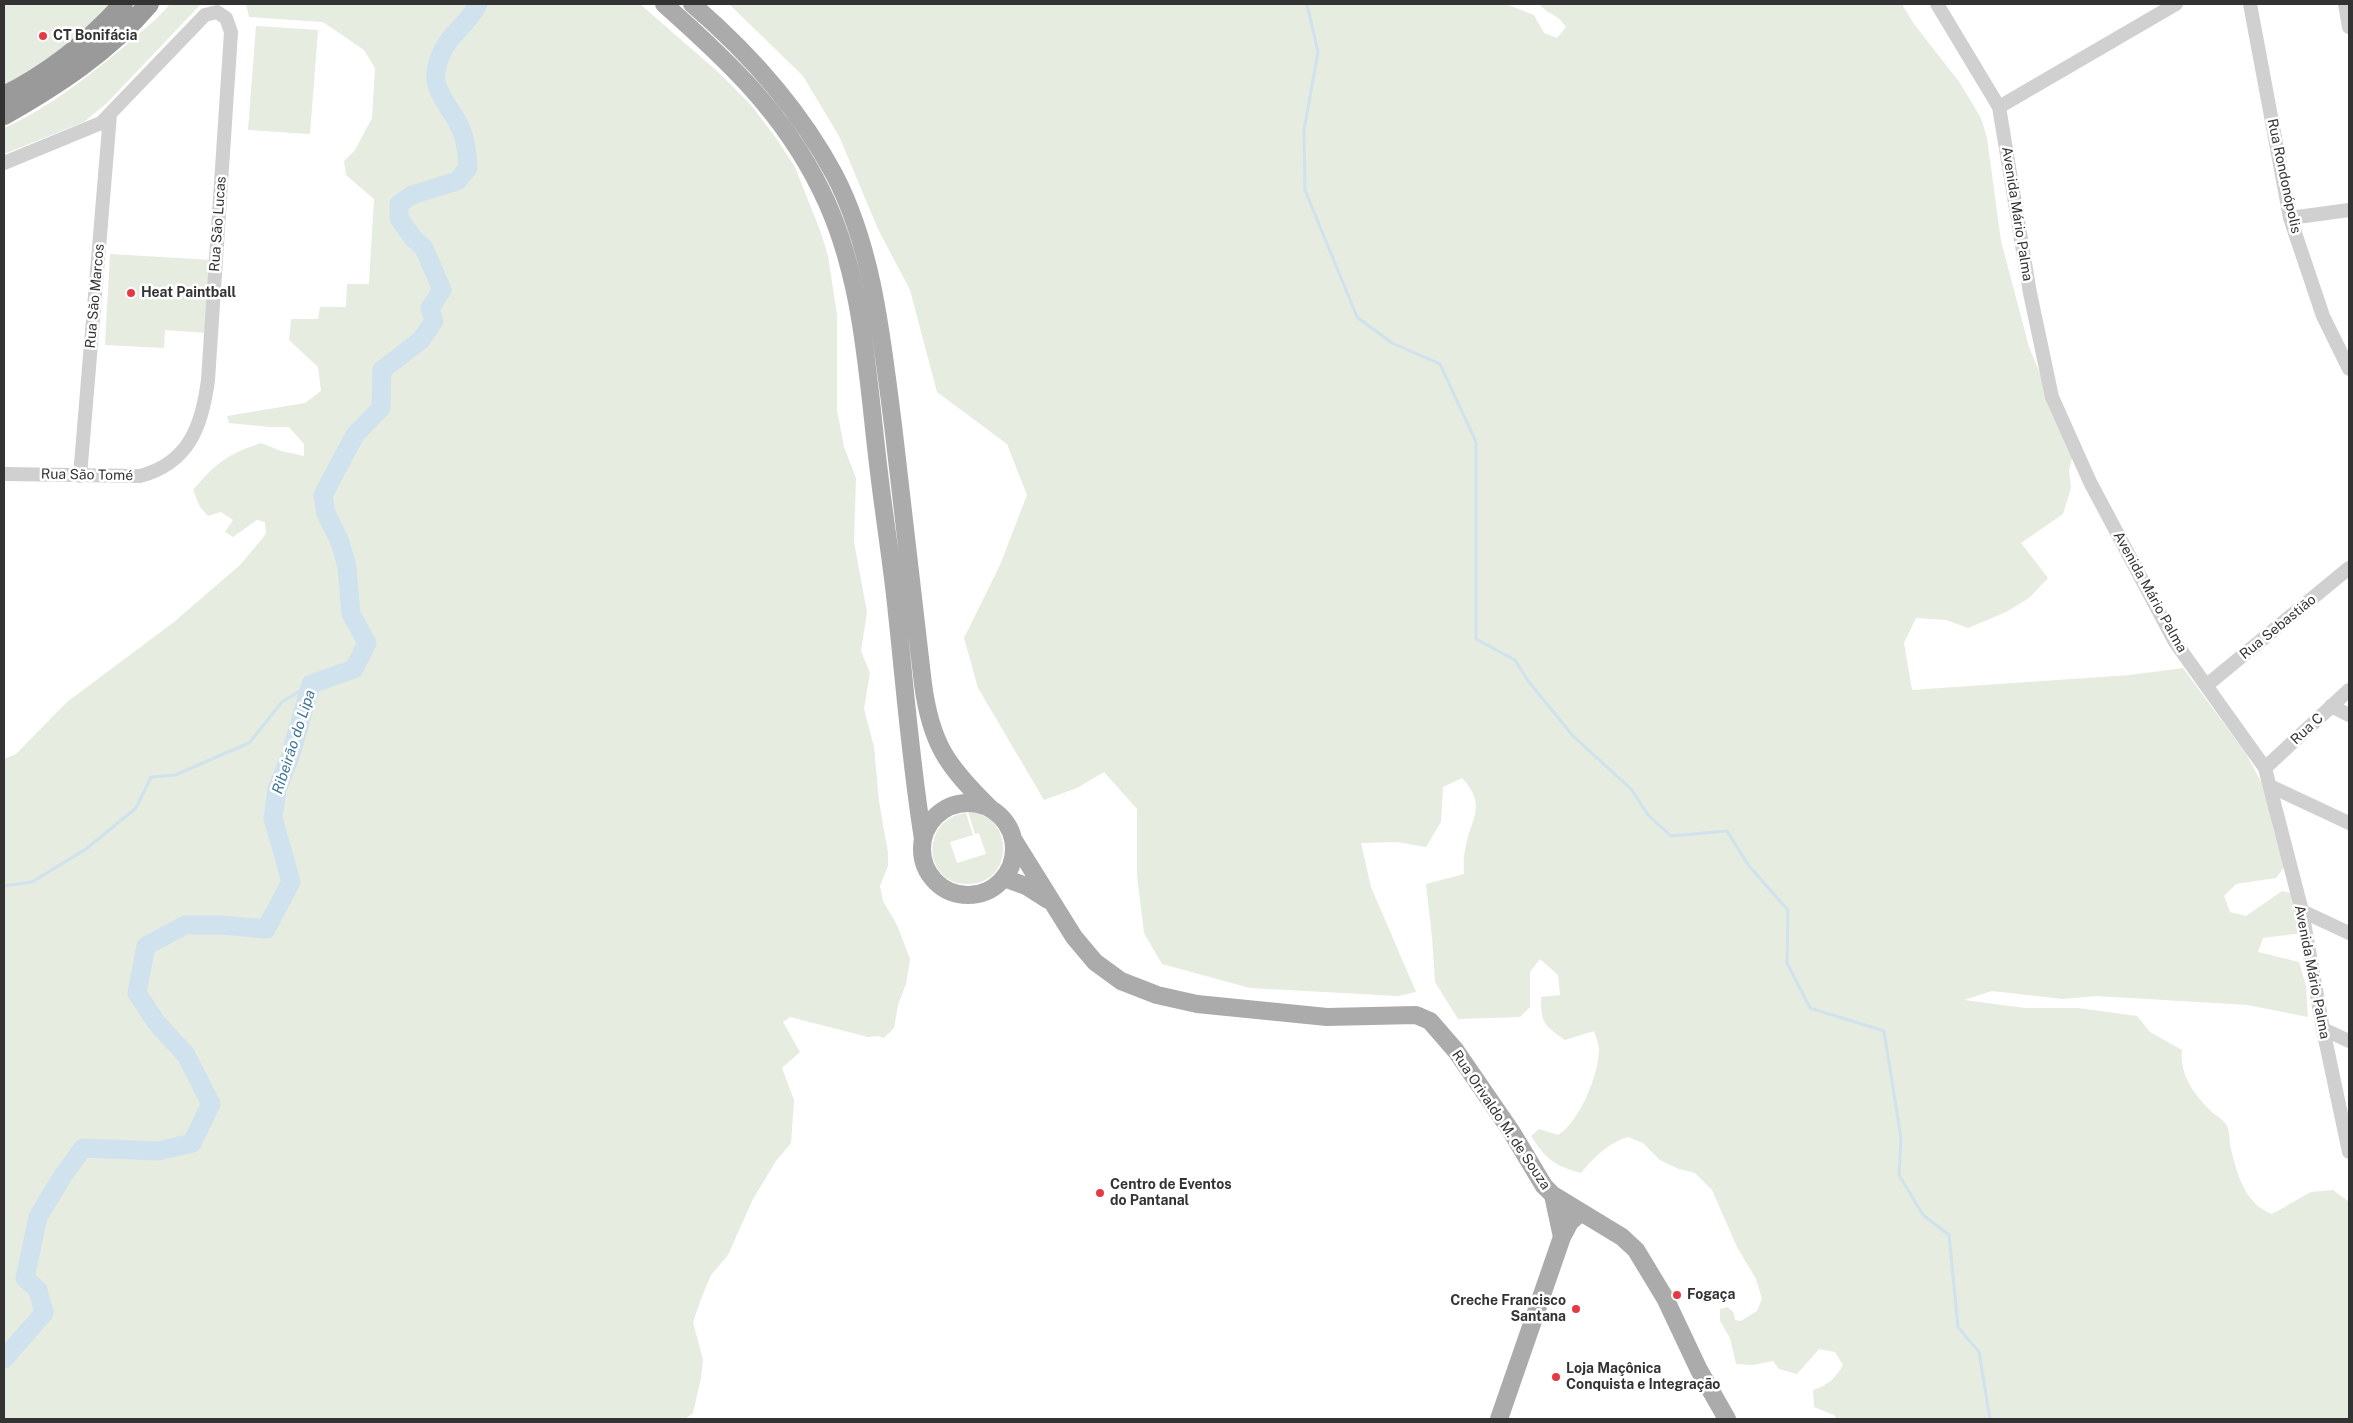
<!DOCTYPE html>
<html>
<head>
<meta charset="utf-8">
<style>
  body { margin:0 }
  #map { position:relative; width:2353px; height:1423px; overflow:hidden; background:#fff; font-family:"Public Sans",sans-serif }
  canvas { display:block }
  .frame { position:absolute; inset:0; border:5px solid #333; pointer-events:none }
</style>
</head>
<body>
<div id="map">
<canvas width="2353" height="1423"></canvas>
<div class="frame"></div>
</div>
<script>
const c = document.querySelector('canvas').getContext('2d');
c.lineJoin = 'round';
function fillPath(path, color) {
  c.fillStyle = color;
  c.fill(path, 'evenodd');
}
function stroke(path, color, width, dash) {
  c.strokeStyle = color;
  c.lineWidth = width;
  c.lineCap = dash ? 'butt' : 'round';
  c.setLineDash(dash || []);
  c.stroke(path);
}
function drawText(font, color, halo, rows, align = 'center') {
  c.font = font + ' "Public Sans",sans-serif';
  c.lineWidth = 5;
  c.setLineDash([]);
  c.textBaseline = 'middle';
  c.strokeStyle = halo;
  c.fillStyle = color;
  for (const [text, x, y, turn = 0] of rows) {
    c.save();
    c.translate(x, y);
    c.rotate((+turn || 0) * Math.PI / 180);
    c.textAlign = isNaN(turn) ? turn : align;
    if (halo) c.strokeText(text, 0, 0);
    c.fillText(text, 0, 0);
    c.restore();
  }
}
fillPath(new Path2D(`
  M4 4H116L54 60 4 89Z
  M170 4H201L107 103 84 122 4 154V128C49 108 87 77 125 46 140 32 157 20 170 4Z
  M246 4H640L718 72 751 105 776 138 795 167 821 233 828 256 837 315V410L844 447 856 478 854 542 867 612 861 651 870 673 864 709 874 747 879 801 888 853V866L880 886 883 901 897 925 910 959 906 984 898 1005 894 1028 884 1038 878 1036 868 1037 790 1017 783 1022 800 1052 782 1068 794 1100 791 1143 776 1161 753 1199 728 1255 711 1275 701 1299 693 1322 703 1360 701 1378 693 1413 685 1419H4V759L16 754 67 702 174 622 240 565 262 539 266 533 265 522 257 520 233 537 225 532 233 520 221 512 208 516 200 507 193 490C216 463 226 455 261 443L281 451 304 456V444L289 427H270L229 423 227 416 305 403 321 391 318 367 289 340 291 319H318L320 307H346L347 284H369L374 199 346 175 344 161 355 150 372 118 375 68 364 50 323 22 249 17Z
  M729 4H1506L1534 15 1544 33 1557 38 1566 27C1556 12 1549 16 1539 4H1902L1914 24 1960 83 1981 118 1987 138 2001 241 2029 347 2073 454 2069 471 2071 488 2063 514 2021 543 2048 578 2029 598 2006 612 1968 628 1946 620 1916 618 1904 643 1912 690 2130 675 2183 668 2245 752 2265 789 2274 832 2285 866 2276 878 2236 884 2224 896 2230 912 2246 916 2282 891 2292 893 2302 933 2263 938 2258 952 2299 962 2306 986 2308 1017 2248 1005 2097 996 2063 999 1992 991 1964 1000 2025 1008H2078L2137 1016 2150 1032 2182 1050C2179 1075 2195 1096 2213 1113 2217 1116 2225 1121 2227 1126 2230 1132 2229 1142 2231 1149 2237 1174 2245 1204 2272 1214L2311 1192 2333 1190 2348 1201 2349 1419H1837L1834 1415 1814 1407 1813 1390C1828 1385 1835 1379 1843 1365L1835 1352 1819 1349 1797 1374 1779 1369 1773 1361 1753 1365 1736 1364 1730 1338 1720 1321V1309L1728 1307 1734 1313 1735 1320 1741 1321 1757 1311 1762 1299 1756 1279 1737 1247 1712 1190 1695 1173 1679 1169 1660 1160 1643 1143 1628 1137C1608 1143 1594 1157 1581 1173 1554 1166 1545 1158 1531 1136L1539 1129 1558 1135C1580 1121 1598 1076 1599 1050 1599 1044 1596 1037 1594 1031L1565 1040C1544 1025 1541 1024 1541 997L1560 995 1558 975 1540 959 1530 972V1007L1520 1017 1458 1019 1435 982 1432 937 1426 884 1464 874C1464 867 1463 858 1465 851 1469 820 1489 807 1462 778L1443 787 1441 822 1426 847 1397 842 1361 843 1371 887 1416 992 1398 996 1250 988 1162 964 1144 933 1137 875V809L1104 772 1077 788 1044 800 978 688 964 638 1000 565 1027 495 1007 444 937 392 910 290 878 229 839 136 803 76Z
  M256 26 318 30 310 134 248 130Z
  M110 254 212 260 207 333 165 330 164 348 105 345Z
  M968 812C1015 814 1015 883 969 884 923 886 919 819 966 813L973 835 950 842 957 863 986 854 979 833 975 834Z`), '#e6ecdf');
stroke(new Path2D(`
  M1307 4 1318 52 1304 130 1305 190 1357 317 1392 343 1440 364 1476 442V639L1515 660 1529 682 1573 736 1631 789 1648 815 1671 836 1727 831 1749 866 1788 910 1787 963 1810 1008 1884 1031 1901 1138 1899 1175 1923 1215 1949 1235 1958 1327 1979 1352 1990 1419
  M4 886 32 882 86 849 136 808 151 777 175 775 249 743 282 702 311 684`), '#cfe2ee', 3);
stroke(new Path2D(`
  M4 1359 44 1313 38 1290 25 1278 38 1217 62 1177 83 1148 158 1151 192 1143 211 1104 186 1055 156 1022 137 993 146 946 185 925H222L266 929 291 882 273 818 277 789 290 757 311 684 354 669 367 643 351 614 347 567 340 542 326 513 323 495 355 435 381 408 382 370 421 340 434 321 430 308 442 290 424 248 413 238 399 218V204L412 195 457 181 468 168C467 152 466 138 458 123 442 94 426 85 443 50 452 32 470 22 478 4`), '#cfe2ee', 19);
stroke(new Path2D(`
  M1937 4 1999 107 2030 293 2052 397 2090 482 2175 642 2265 768 2302 911 2323 1029 2349 1152
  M2250 4 2290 218 2323 316 2349 369
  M2345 4 2349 27
  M1999 107 2176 4
  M4 163 101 123 205 15 217 12 226 18 231 32 208 380C202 426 189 463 140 476L4 474
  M2290 218 2349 210
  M80 476 110 115
  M2207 685 2349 568
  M2331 706 2349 715
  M2265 768 2349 690
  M2270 786 2349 823
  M2302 911 2349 933
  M2323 1029 2349 1041`), '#d0d0d0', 14);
stroke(new Path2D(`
  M664 4C727 60 783 112 821 190 863 274 867 373 878 464 883 508 890 551 895 595 904 676 910 758 923 839
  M692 4C749 53 798 107 834 174 874 250 882 341 893 425 903 512 913 598 923 684 931 744 947 766 990 808
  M922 849a46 46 0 1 1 92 0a46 46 0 1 1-92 0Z
  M1013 839 1074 937 1095 962 1121 981 1157 995 1197 1004 1327 1017 1416 1015 1430 1021 1456 1051 1511 1131 1544 1186 1553 1195 1622 1237 1636 1250 1665 1298 1699 1370 1727 1419
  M1004 878 1026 886 1048 900
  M1553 1195 1562 1237
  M1499 1419 1562 1237 1570 1222 1581 1212`), '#ababab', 18);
stroke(new Path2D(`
  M4 96C50 73 88 43 123 4
  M4 115C57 85 109 51 149 4`), '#9a9a9a', 20);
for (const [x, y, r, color] of [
  [43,36,5,"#e63946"],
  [131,293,5,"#e63946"],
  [1100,1193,5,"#e63946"],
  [1677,1295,5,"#e63946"],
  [1576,1309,5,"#e63946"],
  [1556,1377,5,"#e63946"]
]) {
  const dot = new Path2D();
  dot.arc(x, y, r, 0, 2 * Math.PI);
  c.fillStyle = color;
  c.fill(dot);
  stroke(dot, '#fff', 2);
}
drawText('bold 14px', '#333', '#fff', [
  ["CT Bonifácia",53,36],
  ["Heat Paintball",141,293],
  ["Centro de Eventos",1110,1185],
  ["do Pantanal",1110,1201],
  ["Fogaça",1687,1295],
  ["Creche Francisco",1566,1301,"right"],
  ["Santana",1566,1317,"right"],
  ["Loja Maçônica",1566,1369],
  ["Conquista e Integração",1566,1385]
], 'left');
drawText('14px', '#333', '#fff', [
  ["Rua Rondonópolis",2284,176,78],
  ["Avenida Mário Palma",2017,214,81],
  ["Rua São Lucas",218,224,-86],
  ["Rua São Marcos",95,296,-85],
  ["Rua São Tomé",87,475,1],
  ["Avenida Mário Palma",2150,592,61],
  ["Rua Sebastião",2278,627,-39],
  ["Rua C",2307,729,-43],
  ["Avenida Mário Palma",2312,972,79],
  ["Rua Orivaldo M. de Souza",1501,1120,56]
]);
drawText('italic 15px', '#3f7597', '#fff', [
  ["Ribeirão do Lipa",294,742,-72]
]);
</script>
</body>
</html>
